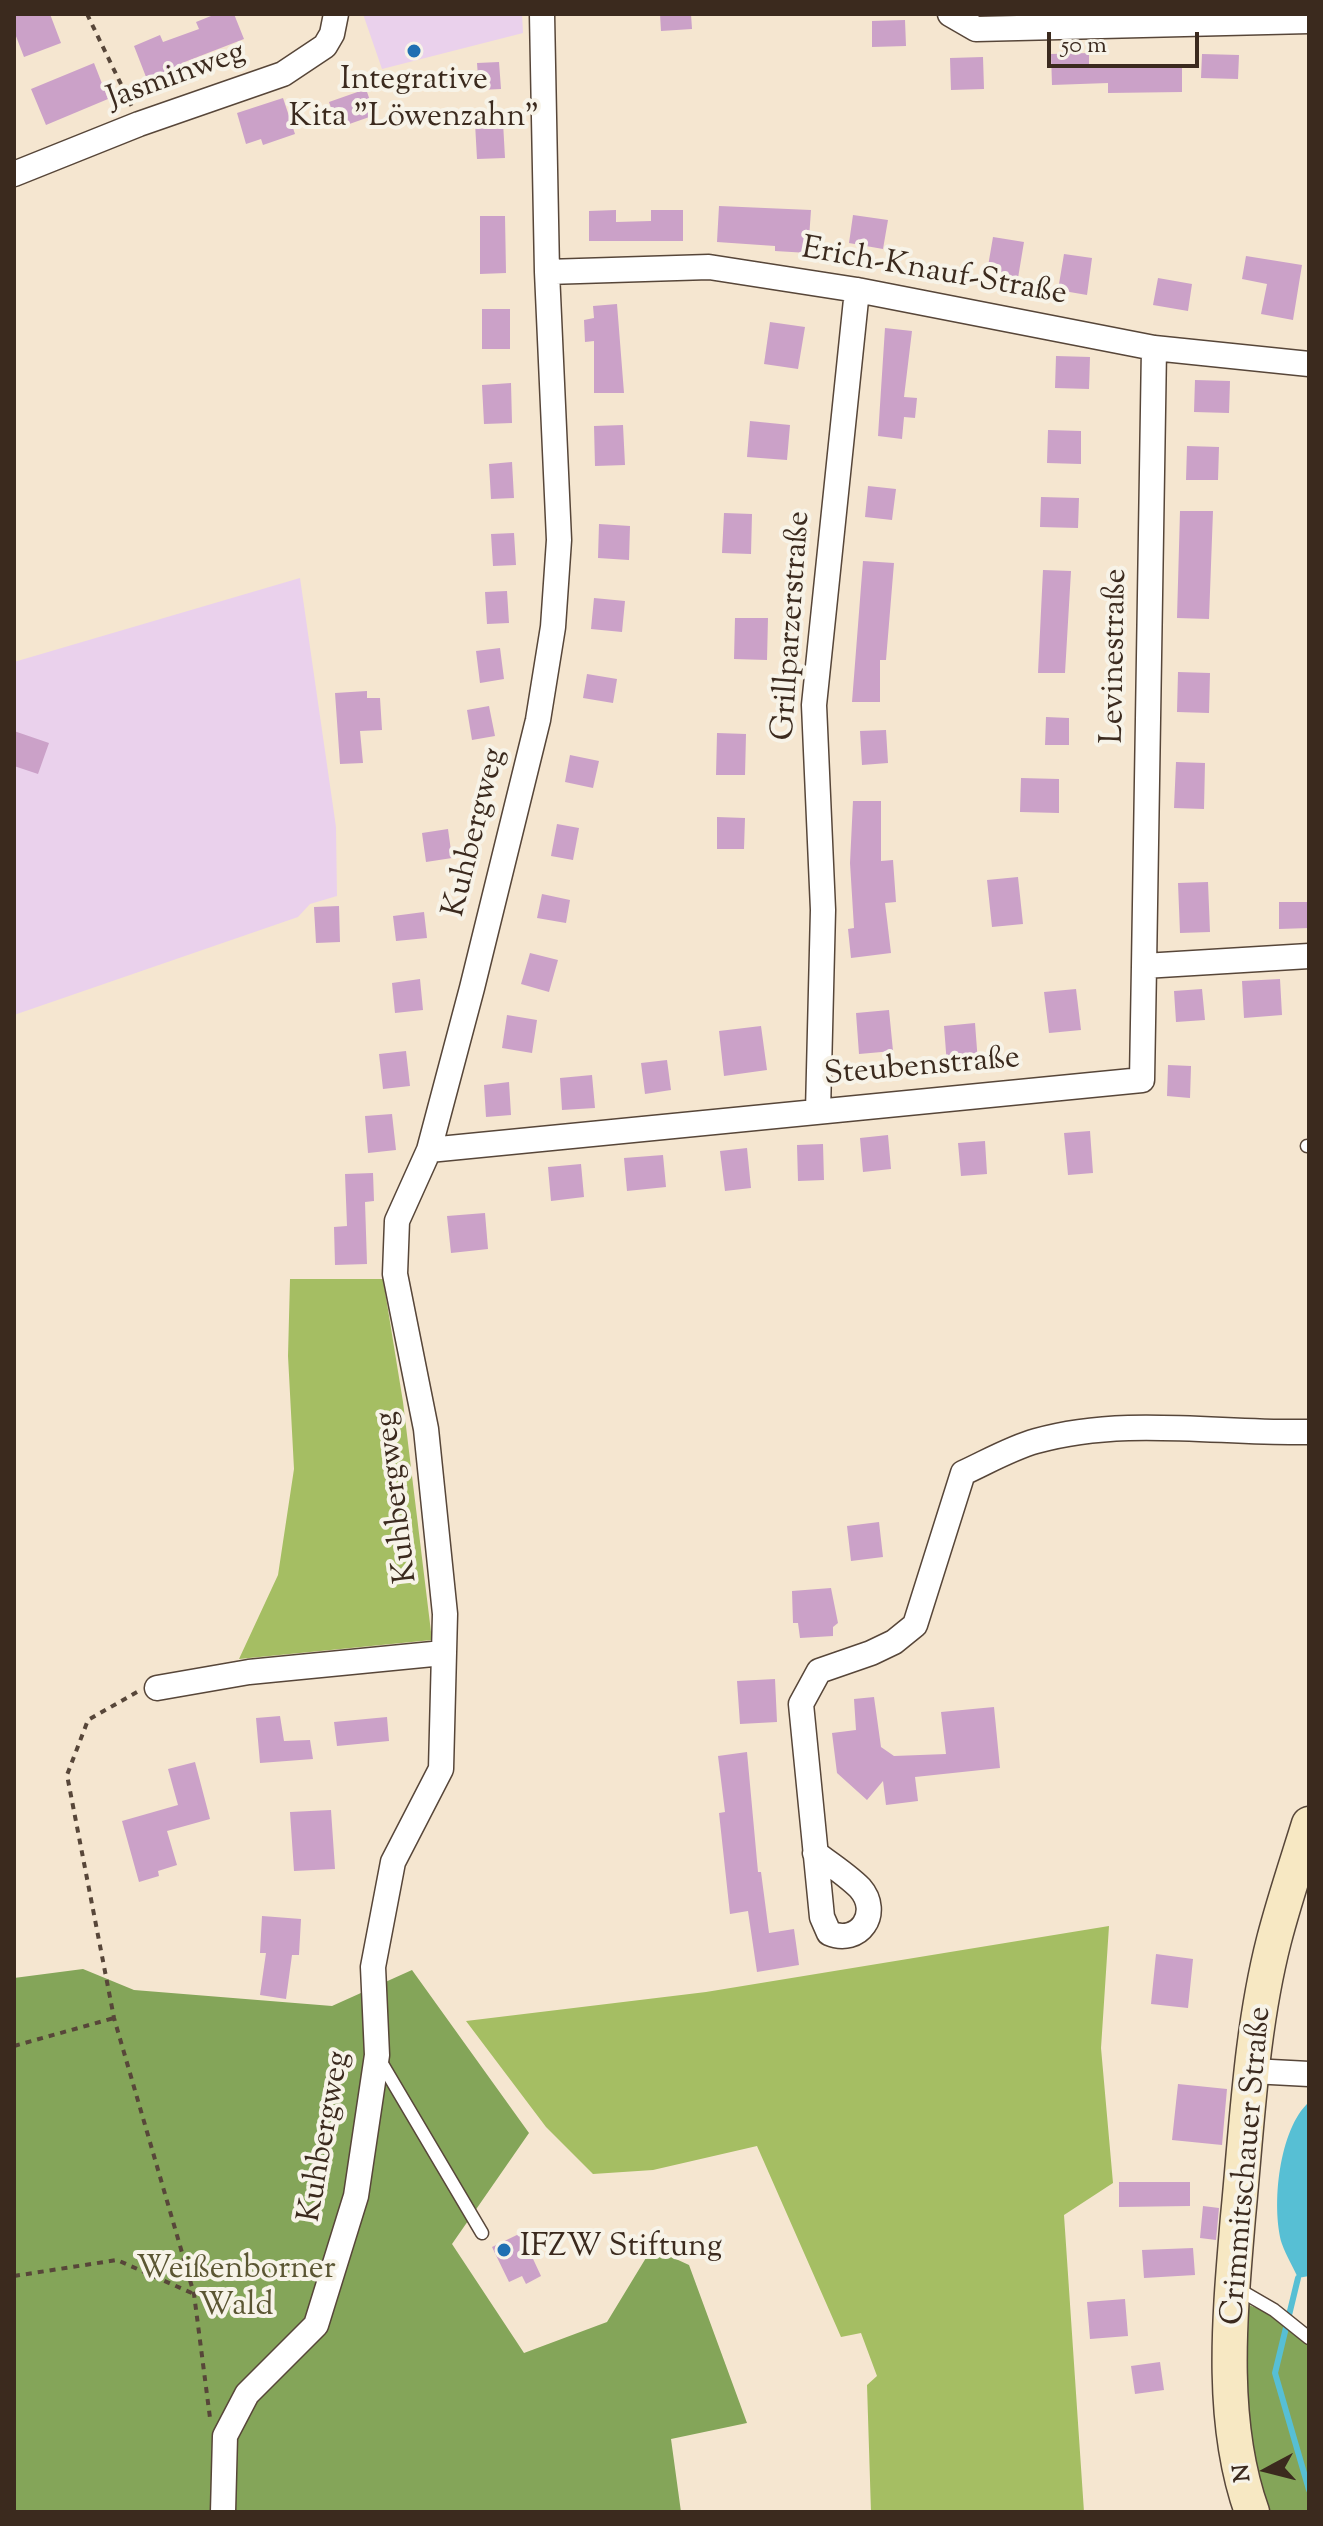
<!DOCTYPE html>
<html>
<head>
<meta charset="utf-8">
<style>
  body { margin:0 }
  #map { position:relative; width:1323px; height:2526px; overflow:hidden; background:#f5e6d0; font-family:"Sorts Mill Goudy",serif }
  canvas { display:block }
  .frame { position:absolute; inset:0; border:16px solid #3b2a1e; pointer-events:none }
  .north { position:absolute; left:1227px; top:2430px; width:80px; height:80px; -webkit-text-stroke:6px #f7f3e8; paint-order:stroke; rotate:263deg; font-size:22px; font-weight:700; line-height:32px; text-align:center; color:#3b2a1e }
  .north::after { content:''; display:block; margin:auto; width:28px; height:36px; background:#3b2a1e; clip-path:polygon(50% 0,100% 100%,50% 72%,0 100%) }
  .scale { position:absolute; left:1047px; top:32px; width:152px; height:36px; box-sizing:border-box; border:4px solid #3b2a1e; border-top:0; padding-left:10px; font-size:24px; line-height:28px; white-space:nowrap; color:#3b2a1e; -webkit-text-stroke:6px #f7f3e8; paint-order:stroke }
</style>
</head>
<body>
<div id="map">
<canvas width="1323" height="2526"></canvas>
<div class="frame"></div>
<div class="north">N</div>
<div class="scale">50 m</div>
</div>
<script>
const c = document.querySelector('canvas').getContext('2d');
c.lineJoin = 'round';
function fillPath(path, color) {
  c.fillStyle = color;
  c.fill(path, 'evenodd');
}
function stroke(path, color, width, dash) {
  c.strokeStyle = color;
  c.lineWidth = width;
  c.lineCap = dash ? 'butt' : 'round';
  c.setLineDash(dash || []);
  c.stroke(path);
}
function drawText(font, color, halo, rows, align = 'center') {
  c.font = font + ' "Sorts Mill Goudy",serif';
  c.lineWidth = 8;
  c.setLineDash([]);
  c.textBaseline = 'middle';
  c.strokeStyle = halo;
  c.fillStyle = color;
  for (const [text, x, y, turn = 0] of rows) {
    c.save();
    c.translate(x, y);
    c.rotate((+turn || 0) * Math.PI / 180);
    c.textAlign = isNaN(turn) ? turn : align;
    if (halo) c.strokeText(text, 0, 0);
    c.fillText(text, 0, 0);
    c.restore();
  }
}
fillPath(new Path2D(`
  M363 14H522L523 33 382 69Z
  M300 578 336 827 337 896 310 904 298 917 14 1015V662Z`), '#ead1ec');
fillPath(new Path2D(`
  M290 1279H383L403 1402 432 1640 239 1659 278 1575 294 1469 288 1356Z
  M1109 1926 1101 2048 1113 2183 1064 2215 1084 2512H871L867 2385 877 2376 861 2333 841 2337 757 2146 653 2170 593 2174 546 2127 466 2021 706 1992Z`), '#a5be63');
fillPath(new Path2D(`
  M83 1969 134 1990 332 2006 412 1970 529 2133 452 2244 524 2353 607 2322 652 2248 689 2265 747 2423 671 2439 681 2512H14V1978Z
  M1249 2305 1278 2317 1309 2341V2512H1265C1242 2445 1246 2375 1249 2305Z`), '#84a559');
fillPath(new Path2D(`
  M1309 2102V2276L1298 2278C1293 2267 1286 2255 1282 2244 1271 2206 1279 2129 1309 2102Z`), '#57bfd4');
stroke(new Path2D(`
  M1298 2278 1275 2373 1309 2490`), '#57bfd4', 6);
fillPath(new Path2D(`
  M14 14H50L61 43 24 57 14 31Z
  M216 14H234L244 39 182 63 184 69 148 82 134 46 160 35 163 42 199 29 196 22Z
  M660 14H691L692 29 661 31Z
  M905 20 906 46 872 47V21Z
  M1089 53V67L1182 65V92L1108 93V83L1052 85 1051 54Z
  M1202 54 1239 55 1238 79 1201 78Z
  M983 57 984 89 951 90 950 58Z
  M499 62 501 89 479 90 477 63Z
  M94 63 108 99 46 125 31 89Z
  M366 89 375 115 338 128 329 102Z
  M283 98 295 134 263 145 261 139 246 144 237 113Z
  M503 122 505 158 477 159 475 123Z
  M719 206 811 210 808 253 775 251V246L717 242Z
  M616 210V222L651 221V210H683V241H589V211Z
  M853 215 888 220 883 249 849 243Z
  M480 216H505L506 273 480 274Z
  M993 237 1024 242 1018 278 987 272Z
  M1064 254 1092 258 1087 295 1058 290Z
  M1246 256 1302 265 1293 320 1261 314 1267 284 1242 279Z
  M1158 278 1192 284 1188 311 1153 305Z
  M617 304 624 393H594V341L585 342 584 320 594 318 593 306Z
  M482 309H510V349H482Z
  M770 322 805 327 798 369 764 364Z
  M885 328 912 331 904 397 917 398 915 418 904 417 902 439 878 436Z
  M1056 356 1090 357 1089 389 1055 388Z
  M1195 380 1230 381 1229 413 1194 412Z
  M511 383 512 423 484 424 482 385Z
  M750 421 790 425 787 460 747 457Z
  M623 425 625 465 595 466 594 426Z
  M1048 430 1081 431V464L1047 463Z
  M1187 446 1219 447 1218 480H1186Z
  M512 462 514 498 491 499 489 464Z
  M868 486 896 489 892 520 865 517Z
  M1041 497 1079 498 1078 528 1040 527Z
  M1180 511H1213L1209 619 1177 618Z
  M724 513 752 514 751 554 722 553Z
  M599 524 630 526 629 560 598 558Z
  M514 533 516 565 493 566 491 534Z
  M863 561 894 563 886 660H880V702H852Z
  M1043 570 1071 571 1065 673H1038Z
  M507 591 509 623 487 624 485 592Z
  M594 598 625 601 622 632 591 629Z
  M735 618H768L767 660 734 659Z
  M500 648 504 679 480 683 476 651Z
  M1178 672 1210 673 1209 713 1177 712Z
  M587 674 617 679 613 703 583 698Z
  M367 691V698H380L382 730 360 731 363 763 340 764 335 693Z
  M489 706 495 736 472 740 467 710Z
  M1046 717 1069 718V745H1045Z
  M886 730 888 763 862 765 860 731Z
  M14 731 49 743 38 774 14 766Z
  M717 733 746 734 745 775H716Z
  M570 755 599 761 593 788 565 782Z
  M1176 762 1205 763 1204 809 1174 808Z
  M1021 778 1059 779V813L1020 812Z
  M853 801H881V861L893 860 896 902 885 903 891 953 851 958 848 929 854 928 850 863Z
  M717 817 745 818 744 849H717Z
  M557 824 579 828 573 860 551 856Z
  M448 829 452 858 426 862 422 833Z
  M1018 877 1023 924 992 927 987 880Z
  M1208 882 1210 932 1180 933 1178 883Z
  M542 894 570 900 566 923 537 918Z
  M1279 902H1309V928L1279 929Z
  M339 906 340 942 316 943 314 907Z
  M424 912 427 938 396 941 393 916Z
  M530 953 558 960 549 992 521 984Z
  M420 979 423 1010 395 1013 392 983Z
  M1280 979 1282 1015 1244 1018 1242 981Z
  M1076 989 1081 1030 1049 1033 1044 992Z
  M1202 989 1205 1020 1176 1022 1174 991Z
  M889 1010 893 1051 859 1054 856 1013Z
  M507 1015 537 1020 532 1053 502 1048Z
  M975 1023 978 1063 947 1065 944 1026Z
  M761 1026 767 1070 724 1076 719 1031Z
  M406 1051 410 1086 383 1089 379 1054Z
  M667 1060 671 1090 645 1094 641 1063Z
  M1168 1065 1191 1066 1190 1098 1167 1096Z
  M592 1075 595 1108 562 1110 560 1078Z
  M509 1082 511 1115 486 1117 484 1085Z
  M392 1114 396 1150 368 1153 365 1116Z
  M1090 1131 1093 1173 1068 1175 1064 1133Z
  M888 1135 891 1169 863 1172 860 1138Z
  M985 1141 987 1174 961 1176 958 1143Z
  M823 1144 824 1180 798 1181 797 1145Z
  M747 1148 751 1188 725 1191 720 1151Z
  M663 1155 666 1187 627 1191 624 1158Z
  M581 1164 584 1197 551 1201 548 1167Z
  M373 1173 374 1201 365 1202 367 1264 335 1265 334 1227 347 1226 345 1174Z
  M485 1213 488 1249 451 1253 447 1216Z
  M879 1522 883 1557 851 1561 847 1526Z
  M831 1588 838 1623 833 1627V1636L800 1638 798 1623H793L792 1591Z
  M775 1679 777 1722 740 1724 737 1681Z
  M874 1697 881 1747 894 1756 946 1754 941 1712 994 1707 1000 1768 915 1777 918 1801 886 1805 883 1781 867 1800 837 1773 832 1733 856 1730 854 1699Z
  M280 1716 284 1741 310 1740 313 1759 260 1763 256 1718Z
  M387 1717 389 1741 337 1746 334 1722Z
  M747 1752 758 1872H761L769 1933 794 1929 799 1965 757 1972 748 1911 730 1914 719 1813 725 1812 718 1756Z
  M195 1762 210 1819 167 1831 177 1865 158 1871 159 1876 139 1882 122 1821 178 1805 168 1769Z
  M331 1810 335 1869 294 1871 290 1812Z
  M262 1916 301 1919 299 1955H292L286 1999 260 1995 266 1953H260Z
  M1156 1954 1193 1959 1188 2008 1151 2004Z
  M1178 2084 1227 2089 1222 2145 1172 2140Z
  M1119 2182H1190V2206L1119 2207Z
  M1203 2206 1219 2208 1216 2240 1200 2238Z
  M521 2233 541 2276 526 2284 522 2276 509 2282 492 2247Z
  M1193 2248 1195 2275 1144 2278 1142 2250Z
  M1125 2299 1128 2336 1090 2339 1087 2302Z
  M1160 2362 1164 2390 1135 2394 1131 2366Z`), '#cba1c8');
const service = new Path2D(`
  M1307 1146H1309
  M378 2057 482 2233
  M1236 2288 1274 2310 1309 2338`);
const minor = new Path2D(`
  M950 14 976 29 1309 21
  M14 174 139 124 283 74 325 46 332 34 336 14
  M547 272 709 267 857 290 1154 348 1309 364
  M1144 966 1154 348
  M818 1111 823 910 814 705 857 290
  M429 1150 1142 1080 1144 966 1309 956
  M157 1688 249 1672 443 1653
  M815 1853C830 1864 847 1875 860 1888 882 1913 859 1946 829 1933L822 1917 801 1704 819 1671 871 1653 894 1642 915 1625 963 1473C987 1462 1011 1448 1036 1441 1125 1416 1218 1434 1309 1432
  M1252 2071 1309 2074
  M223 2512 225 2436 247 2394 316 2325 356 2196 377 2055 373 1967 393 1862 441 1769 445 1614 426 1429 395 1274 397 1221 429 1150 472 988 538 720 553 627 559 540 547 272 542 14`);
const secondary = new Path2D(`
  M1252 2512C1219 2420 1230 2313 1238 2217 1247 2125 1251 2030 1274 1940 1284 1901 1297 1863 1309 1824`);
stroke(service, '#574639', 15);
stroke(minor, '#574639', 27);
stroke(secondary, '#574639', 37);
stroke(new Path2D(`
  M87 14 132 107
  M137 1692 88 1720 67 1775 114 2018 194 2294 210 2418
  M14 2046 114 2018
  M14 2276 117 2260 194 2294`), '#574639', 4, [6, 6]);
stroke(service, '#fff', 12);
stroke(minor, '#fff', 24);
stroke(secondary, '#f7e8c3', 34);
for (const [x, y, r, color] of [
  [414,51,8,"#1f6fb2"],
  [504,2250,8,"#1f6fb2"]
]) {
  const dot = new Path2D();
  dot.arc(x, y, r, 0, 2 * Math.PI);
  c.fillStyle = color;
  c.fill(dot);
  stroke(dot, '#f7f3e8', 3);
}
drawText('32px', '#3b2a1e', '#f7f3e8', [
  ["Jasminweg",177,78,-20],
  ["Erich-Knauf-Straße",934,274,10],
  ["Grillparzerstraße",794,626,-86],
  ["Levinestraße",1117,656,-89],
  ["Kuhbergweg",477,833,-76],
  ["Steubenstraße",922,1069,-5],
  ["Kuhbergweg",399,1497,-97],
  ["Kuhbergweg",327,2137,-80],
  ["Crimmitschauer Straße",1249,2166,-85]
]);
drawText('32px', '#3b2a1e', '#f7f3e8', [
  ["Integrative",414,83],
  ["Kita \"Löwenzahn\"",414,120],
  ["IFZW Stiftung",520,2250,"left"]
]);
drawText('32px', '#5b5633', '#f7f3e8', [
  ["Weißenborner",236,2272],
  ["Wald",236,2309]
]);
</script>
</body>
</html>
